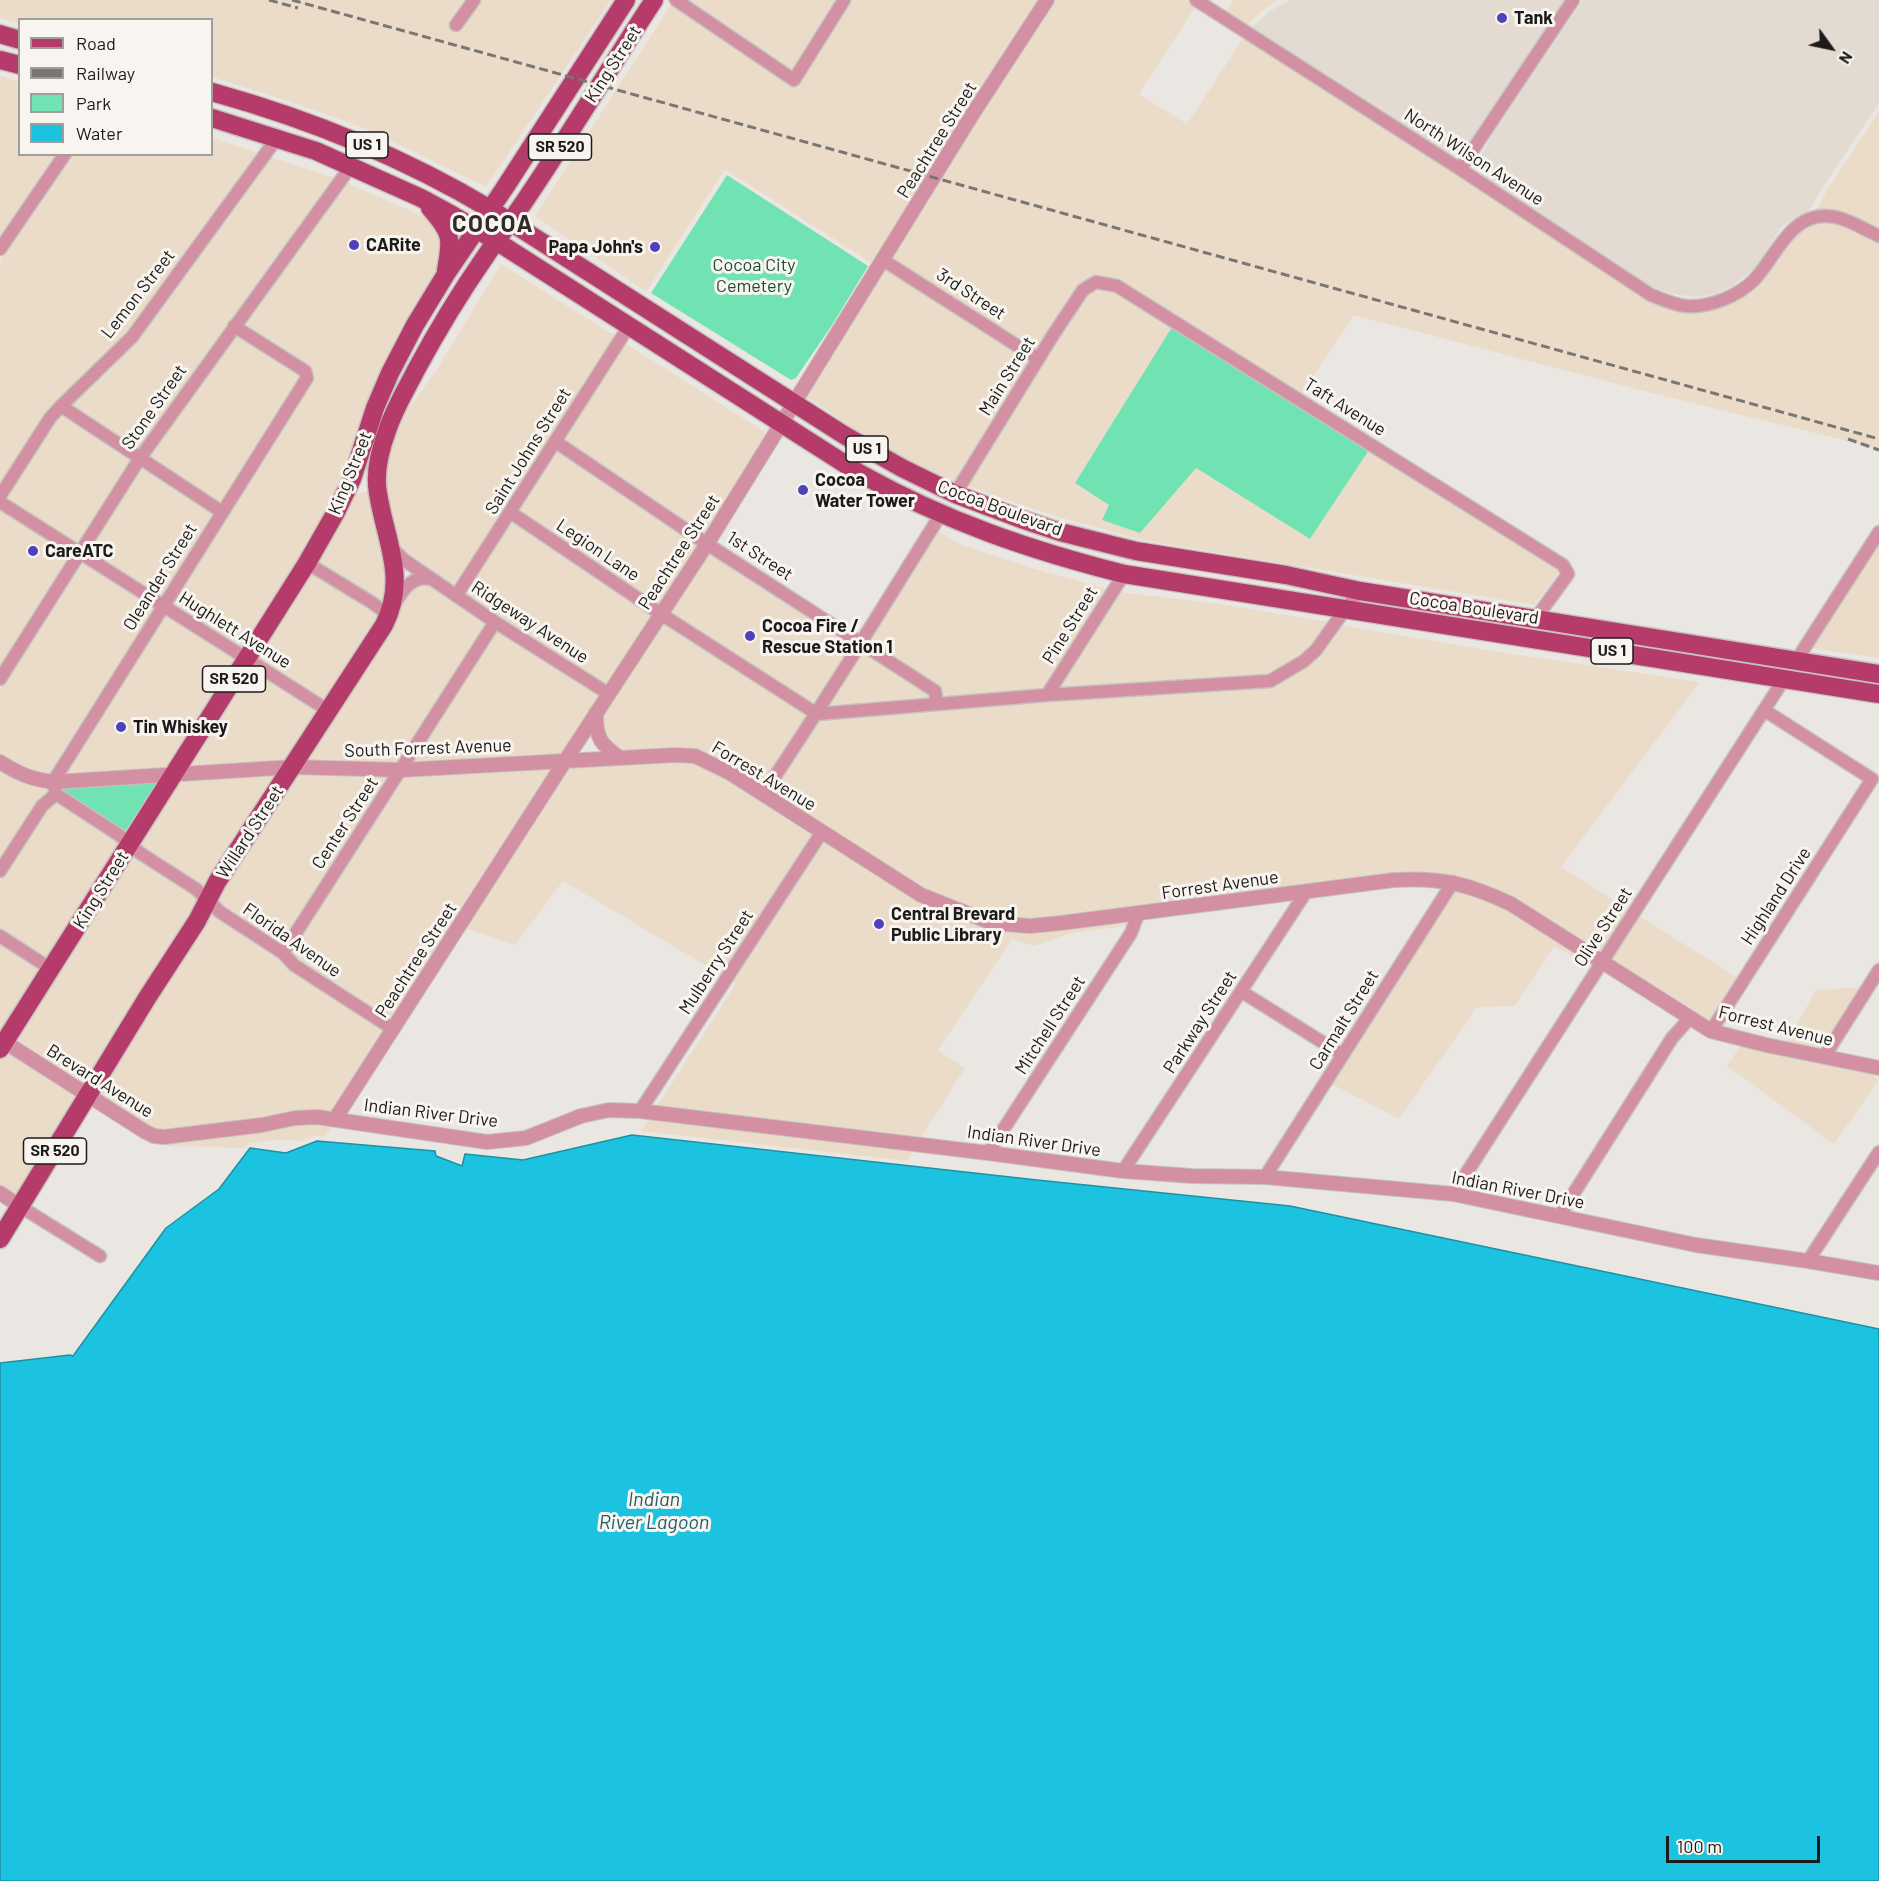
<!DOCTYPE html>
<html>
<head>
<meta charset="utf-8">
<style>
  body { margin:0 }
  #map { position:relative; width:1879px; height:1881px; overflow:hidden; background:#eae7e3; font-family:Barlow,sans-serif }
  canvas { display:block }
  .legend { position:absolute; left:18px; top:18px; width:195px; height:138px; box-sizing:border-box; background:#f8f5f0; border:2px solid #a09e9a; margin:0; padding:8px 10px; list-style:none; font-size:18px; color:#1c1b19 }
  .legend li { display:flex; align-items:center; gap:12px; height:30px }
  .legend b { width:30px; border:2px solid #a09e9a }
  .north { position:absolute; left:1801px; top:18px; width:60px; height:60px; -webkit-text-stroke:4px #f8f5f0; paint-order:stroke; rotate:123deg; font-size:16px; font-weight:700; line-height:24px; text-align:center; color:#1c1b19 }
  .north::after { content:''; display:block; margin:auto; width:21px; height:27px; background:#1c1b19; clip-path:polygon(50% 0,100% 100%,50% 72%,0 100%) }
  .scale { position:absolute; left:1666px; top:1836px; width:154px; height:27px; box-sizing:border-box; border:3px solid #1c1b19; border-top:0; padding-left:8px; font-size:18px; line-height:21px; white-space:nowrap; color:#1c1b19; -webkit-text-stroke:4px #f8f5f0; paint-order:stroke }
</style>
</head>
<body>
<div id="map">
<canvas width="1879" height="1881"></canvas>
<ul class="legend">
<li><b style="height:8px;background:#b53c6a"></b>Road</li>
<li><b style="height:8px;background:#797774"></b>Railway</li>
<li><b style="height:16px;background:#71e3b3"></b>Park</li>
<li><b style="height:16px;background:#1cc3e0"></b>Water</li>
</ul>
<div class="north">N</div>
<div class="scale">100 m</div>
</div>
<script>
const c = document.querySelector('canvas').getContext('2d');
c.lineJoin = 'round';
function fillPath(path, color) {
  c.fillStyle = color;
  c.fill(path, 'evenodd');
}
function stroke(path, color, width, dash) {
  c.strokeStyle = color;
  c.lineWidth = width;
  c.lineCap = dash ? 'butt' : 'round';
  c.setLineDash(dash || []);
  c.stroke(path);
}
function drawText(font, color, halo, rows, align = 'center') {
  c.font = font + ' Barlow,sans-serif';
  c.lineWidth = 6;
  c.setLineDash([]);
  c.textBaseline = 'middle';
  c.strokeStyle = halo;
  c.fillStyle = color;
  for (const [text, x, y, turn = 0] of rows) {
    c.save();
    c.translate(x, y);
    c.rotate((+turn || 0) * Math.PI / 180);
    c.textAlign = isNaN(turn) ? turn : align;
    if (halo) c.strokeText(text, 0, 0);
    c.fillText(text, 0, 0);
    c.restore();
  }
}
fillPath(new Path2D(`
  M0 0H467L448 26 457 33 481 0H611L486 187 364 128 303 106 212 77V20H20L19 23 0 18Z
  M686 0H837L792 72Z
  M851 0H1040L873 265 870 262 726 170 723 172 646 292 535 216 672 3 797 87Z
  M1054 0H1186L1196 6 1139 94 1187 124 1244 37 1457 173 1648 299 1702 311 1770 269 1791 240 1807 227 1823 221 1839 223 1879 242V449L1636 389 1354 315 1301 395 1097 275 1091 276V279L1036 352 891 258 977 119Z
  M1234 0H1278L1267 7 1246 26 1225 12Z
  M0 76 19 82 20 154 58 155 0 239Z
  M1879 112V230L1842 213 1821 210 1815 212 1829 187Z
  M212 138 258 153 127 333 58 399 46 414 0 485V264L4 255 73 155 212 154Z
  M270 157 335 178 138 451 69 406 137 340Z
  M347 183 434 221 444 236 441 266 403 324 378 376 338 483 342 485 330 509 245 651 170 605 312 381 313 376 242 325Z
  M501 264 615 336 454 588 438 577V575L433 574 408 556 397 545 389 520 383 466 394 429 435 372Z
  M886 267 1030 361 956 482 877 445 806 396Z
  M1098 288 1115 291 1172 327 1075 483 1109 505 1102 519 1140 533 1195 468 1310 539 1369 450 1559 569 1560 571 1534 605 1142 540 1052 515 967 486 1058 339 1088 294Z
  M236 334 300 374 301 377 220 505 148 457Z
  M625 343 768 434 704 536 563 441Z
  M62 413 132 460 77 545 5 499Z
  M558 450 699 545 659 606 518 511Z
  M142 466 214 514 160 598 87 552Z
  M371 490 386 550 385 605 370 594 315 561 352 491 358 494Z
  M0 508 72 554 0 667Z
  M512 520 653 615 607 687 464 595Z
  M938 531 962 545 1035 569 1107 589 1043 690 942 698 941 691 868 641Z
  M1879 543V658L1812 648Z
  M709 551 852 643 815 706 669 612Z
  M82 561 155 607 50 776 32 773 0 756V690Z
  M309 571 368 606 381 616 327 704 255 658Z
  M420 584H429L487 623 397 765 303 762 403 601 411 590Z
  M1119 592 1220 604 1328 622 1311 646 1301 657 1268 676 1058 689Z
  M165 614 239 660 170 769 64 776Z
  M663 621 809 715 761 787 722 762 621 752 608 744 602 731V715Z
  M1341 625 1486 650 1700 682 1561 867 1629 910 1600 954 1451 874 1450 876 1306 886 1304 884 1302 887 1029 921 993 917 923 891 771 793 821 719 1046 701 1049 703 1051 701 1268 687 1269 689 1277 686V684L1309 665 1321 654Z
  M497 630 601 695 593 707H591V711L561 755 412 764Z
  M862 650 930 694 931 699 828 707Z
  M249 667 321 713 289 761 185 768Z
  M676 761 695 762 717 771 814 833 722 975 563 881 515 945 465 928 569 766 619 764 621 766 623 763Z
  M554 767 391 1021 297 961 290 953 404 776Z
  M0 769 48 787 49 792 37 802 0 859Z
  M281 773 206 891 137 844 177 780Z
  M296 773 390 775 281 945 224 908 215 899Z
  M57 801 122 845 49 961 0 930V881L46 809Z
  M824 840 958 916 1063 929 1129 921 1128 926 1071 933 1034 946 1012 939 938 1050 965 1068 920 1139 656 1108 736 984 732 981Z
  M131 853 201 900 86 1088 12 1040Z
  M1456 888 1508 909 1594 963 1592 967 1554 946 1515 1006 1477 1007 1399 1119 1332 1084Z
  M210 909 385 1030 332 1113 261 1119 186 1130H155L96 1094Z
  M1639 916 1738 978 1709 1024 1610 961Z
  M0 942 43 970 2 1034 0 1032Z
  M1861 987 1820 1051 1786 1044 1816 990Z
  M1741 1045 1822 1062 1826 1064 1827 1063 1868 1071 1879 1080 1834 1144 1727 1066Z
  M7 1049 80 1097 19 1199 0 1187V1060Z
  M649 1118 914 1149 907 1161 641 1131Z
  M318 1123 333 1124 325 1137 315 1136 303 1141 275 1140 248 1143 244 1148 165 1146 158 1142 297 1124Z`), '#ebdcc9');
fillPath(new Path2D(`
  M1290 0H1567L1465 154 1456 156 1448 154 1250 29 1270 11Z
  M1583 0H1879V103L1825 184 1809 211 1792 219 1781 228 1754 269 1731 287 1714 294 1698 297 1679 295 1660 290 1634 278 1546 219 1483 176 1478 169V161L1491 137Z`), '#e3dbd1');
fillPath(new Path2D(`
  M727 175 868 266 832 325 800 372 796 378 791 380 651 293Z
  M1172 327 1369 450 1310 539 1196 468 1140 533 1102 520 1109 505 1075 483Z
  M163 781 128 836 61 791 60 787Z`), '#71e3b3');
const water = new Path2D(`
  M632 1135 1037 1180 1290 1206 1879 1329V1881H0V1363L70 1355 73 1356 166 1228 219 1189 250 1148 286 1153 317 1141 435 1151 436 1156 462 1166 465 1154 523 1160Z`);
fillPath(water, '#1cc3e0');
stroke(water, '#1c91a4', 1.5);
const minor = new Path2D(`
  M676 0 794 80 844 0
  M1196 0 1460 169 1651 295C1662 299 1674 305 1686 306 1709 308 1738 296 1754 280 1774 259 1789 217 1823 216 1843 215 1861 228 1879 236
  M456 25 474 0
  M1460 169 1573 0
  M0 249 65 154
  M883 260 1038 359
  M61 406 222 512
  M556 442 707 544 935 691 937 704
  M955 494 1053 335 1083 290 1096 282 1117 286 1563 565 1568 574 1536 618
  M0 496 50 418 61 406 132 337 277 138
  M0 502 329 711
  M510 512 661 614 817 714 1047 695 1270 681 1304 661 1316 650 1346 608 1360 591
  M392 548 404 560 495 622 609 694
  M307 563 371 602 389 615C397 599 409 573 431 579
  M456 596 629 326
  M1796 661 1879 532
  M0 679 140 458 351 166
  M1047 695 1124 574
  M56 794 53 782 307 378 305 371 234 326
  M56 794 119 835 140 853 196 889 220 912 283 953 294 965 393 1029
  M763 794C825 703 882 608 941 514
  M0 871 42 806 56 794
  M0 936 51 969
  M283 953 495 622
  M1242 992 1343 1055
  M1711 1031 1872 779 1764 710
  M1824 1057 1879 970
  M640 1111 822 832
  M988 1153 1131 933 1138 914
  M1123 1171 1306 892
  M1265 1177 1453 882
  M1453 1194 1784 679
  M21 1207 100 1256
  M1560 1215 1672 1038 1690 1018
  M1808 1261 1879 1152`);
const tertiary = new Path2D(`
  M596 713C596 738 600 744 620 758
  M0 762C19 774 31 779 53 782L293 767 401 770 565 761 675 755 695 756 730 773 921 895 992 923 1030 926 1061 923 1394 880C1441 877 1469 884 1511 904L1711 1031 1766 1045 1879 1068
  M0 1039 144 1131 154 1136 164 1137 262 1125 295 1118 317 1117 487 1142 526 1138 581 1116 609 1110 640 1111 988 1153 1123 1171 1192 1176 1265 1177 1453 1194 1696 1245 1808 1261 1879 1273
  M335 1119 565 761 707 544 972 115 1047 0
  M0 1193 21 1207`);
const primary = new Path2D(`
  M0 34 20 40
  M0 60 20 65
  M212 92C309 119 403 157 490 209L844 435 902 468 955 494 1024 520 1060 532 1136 551 1286 575 1360 591 1879 674
  M212 118 316 151 421 198 454 216 496 241 859 473C945 521 1029 550 1124 574L1879 694
  M430 208C452 233 452 238 446 270
  M0 1049 307 563 336 512 352 479 375 408 390 373 415 325 446 274 504 189 626 0
  M0 1239 147 998 197 921 217 882 384 625C408 578 385 540 378 493 374 472 380 450 387 431 394 409 406 390 416 370 437 331 460 293 485 257 497 239 511 221 524 202 569 136 610 67 654 0`);
stroke(minor, '#c5c2bf', 15);
stroke(tertiary, '#c5c2bf', 16);
stroke(primary, '#c5c2bf', 21);
stroke(minor, '#d390a3', 12);
stroke(tertiary, '#d390a3', 14);
stroke(primary, '#b53c6a', 18);
stroke(new Path2D(`
  M269 0 298 8
  M292 0 1879 439
  M1848 439 1879 450`), '#797774', 3, [9, 4.5]);
for (const [x, y, r, color] of [
  [1502,18,6,"#4d42b9"],
  [354,245,6,"#4d42b9"],
  [655,247,6,"#4d42b9"],
  [803,490,6,"#4d42b9"],
  [33,551,6,"#4d42b9"],
  [750,636,6,"#4d42b9"],
  [121,727,6,"#4d42b9"],
  [879,924,6,"#4d42b9"]
]) {
  const dot = new Path2D();
  dot.arc(x, y, r, 0, 2 * Math.PI);
  c.fillStyle = color;
  c.fill(dot);
  stroke(dot, '#f8f5f0', 2);
}
for (const [x, y, w] of [
  [367,145,42],
  [560,147,63],
  [867,449,42],
  [1612,651,42],
  [234,679,63],
  [55,1151,63]
]) {
  const box = new Path2D();
  box.roundRect(x - w / 2, y - 13, w, 26, 4.5);
  c.fillStyle = '#f8f5f0';
  c.fill(box);
  stroke(box, '#1c1b19', 1.5);
}
drawText('bold 16px', '#1c1b19', null, [
  ["US 1",367,145],
  ["SR 520",560,147],
  ["US 1",867,449],
  ["US 1",1612,651],
  ["SR 520",234,679],
  ["SR 520",55,1151]
]);
drawText('bold 18px', '#1c1b19', '#f8f5f0', [
  ["Tank",1514,18],
  ["CARite",366,245],
  ["Papa John's",643,247,"right"],
  ["Cocoa",815,480],
  ["Water Tower",815,501],
  ["CareATC",45,551],
  ["Cocoa Fire /",762,626],
  ["Rescue Station 1",762,647],
  ["Tin Whiskey",133,727],
  ["Central Brevard",891,914],
  ["Public Library",891,935]
], 'left');
drawText('18px', '#1c1b19', '#f8f5f0', [
  ["King Street",613,64,-57],
  ["Peachtree Street",937,140,-58],
  ["North Wilson Avenue",1474,157,33],
  ["Lemon Street",138,294,-52],
  ["3rd Street",971,294,33],
  ["Main Street",1007,376,-58],
  ["Stone Street",154,407,-55],
  ["Taft Avenue",1345,407,32],
  ["Saint Johns Street",528,451,-58],
  ["King Street",350,473,-68],
  ["Cocoa Boulevard",1000,508,20],
  ["Legion Lane",598,550,34],
  ["Peachtree Street",679,552,-57],
  ["1st Street",760,556,33],
  ["Oleander Street",160,577,-58],
  ["Cocoa Boulevard",1474,608,9],
  ["Ridgeway Avenue",530,622,33],
  ["Pine Street",1070,625,-58],
  ["Hughlett Avenue",235,630,32],
  ["South Forrest Avenue",428,748,-2],
  ["Forrest Avenue",764,776,31],
  ["Center Street",345,823,-57],
  ["Willard Street",250,832,-57],
  ["Forrest Avenue",1220,885,-8],
  ["King Street",101,890,-58],
  ["Highland Drive",1776,896,-57],
  ["Olive Street",1603,927,-57],
  ["Florida Avenue",292,940,35],
  ["Peachtree Street",416,960,-57],
  ["Mulberry Street",716,962,-57],
  ["Carmalt Street",1344,1020,-58],
  ["Parkway Street",1200,1022,-57],
  ["Mitchell Street",1050,1025,-57],
  ["Forrest Avenue",1776,1026,14],
  ["Brevard Avenue",100,1081,32],
  ["Indian River Drive",431,1113,7],
  ["Indian River Drive",1034,1141,8],
  ["Indian River Drive",1518,1190,11]
]);
drawText('18px', '#184936', '#f8f5f0', [
  ["Cocoa City",754,265],
  ["Cemetery",754,286]
]);
drawText('italic 20px', '#225e6a', '#f8f5f0', [
  ["Indian",654,1499],
  ["River Lagoon",654,1522]
]);
c.letterSpacing = '1.5px';
drawText('bold 24px', '#2f2c29', '#f8f5f0', [
  ["COCOA",493,224]
]);
c.letterSpacing = '0px';
</script>
</body>
</html>
